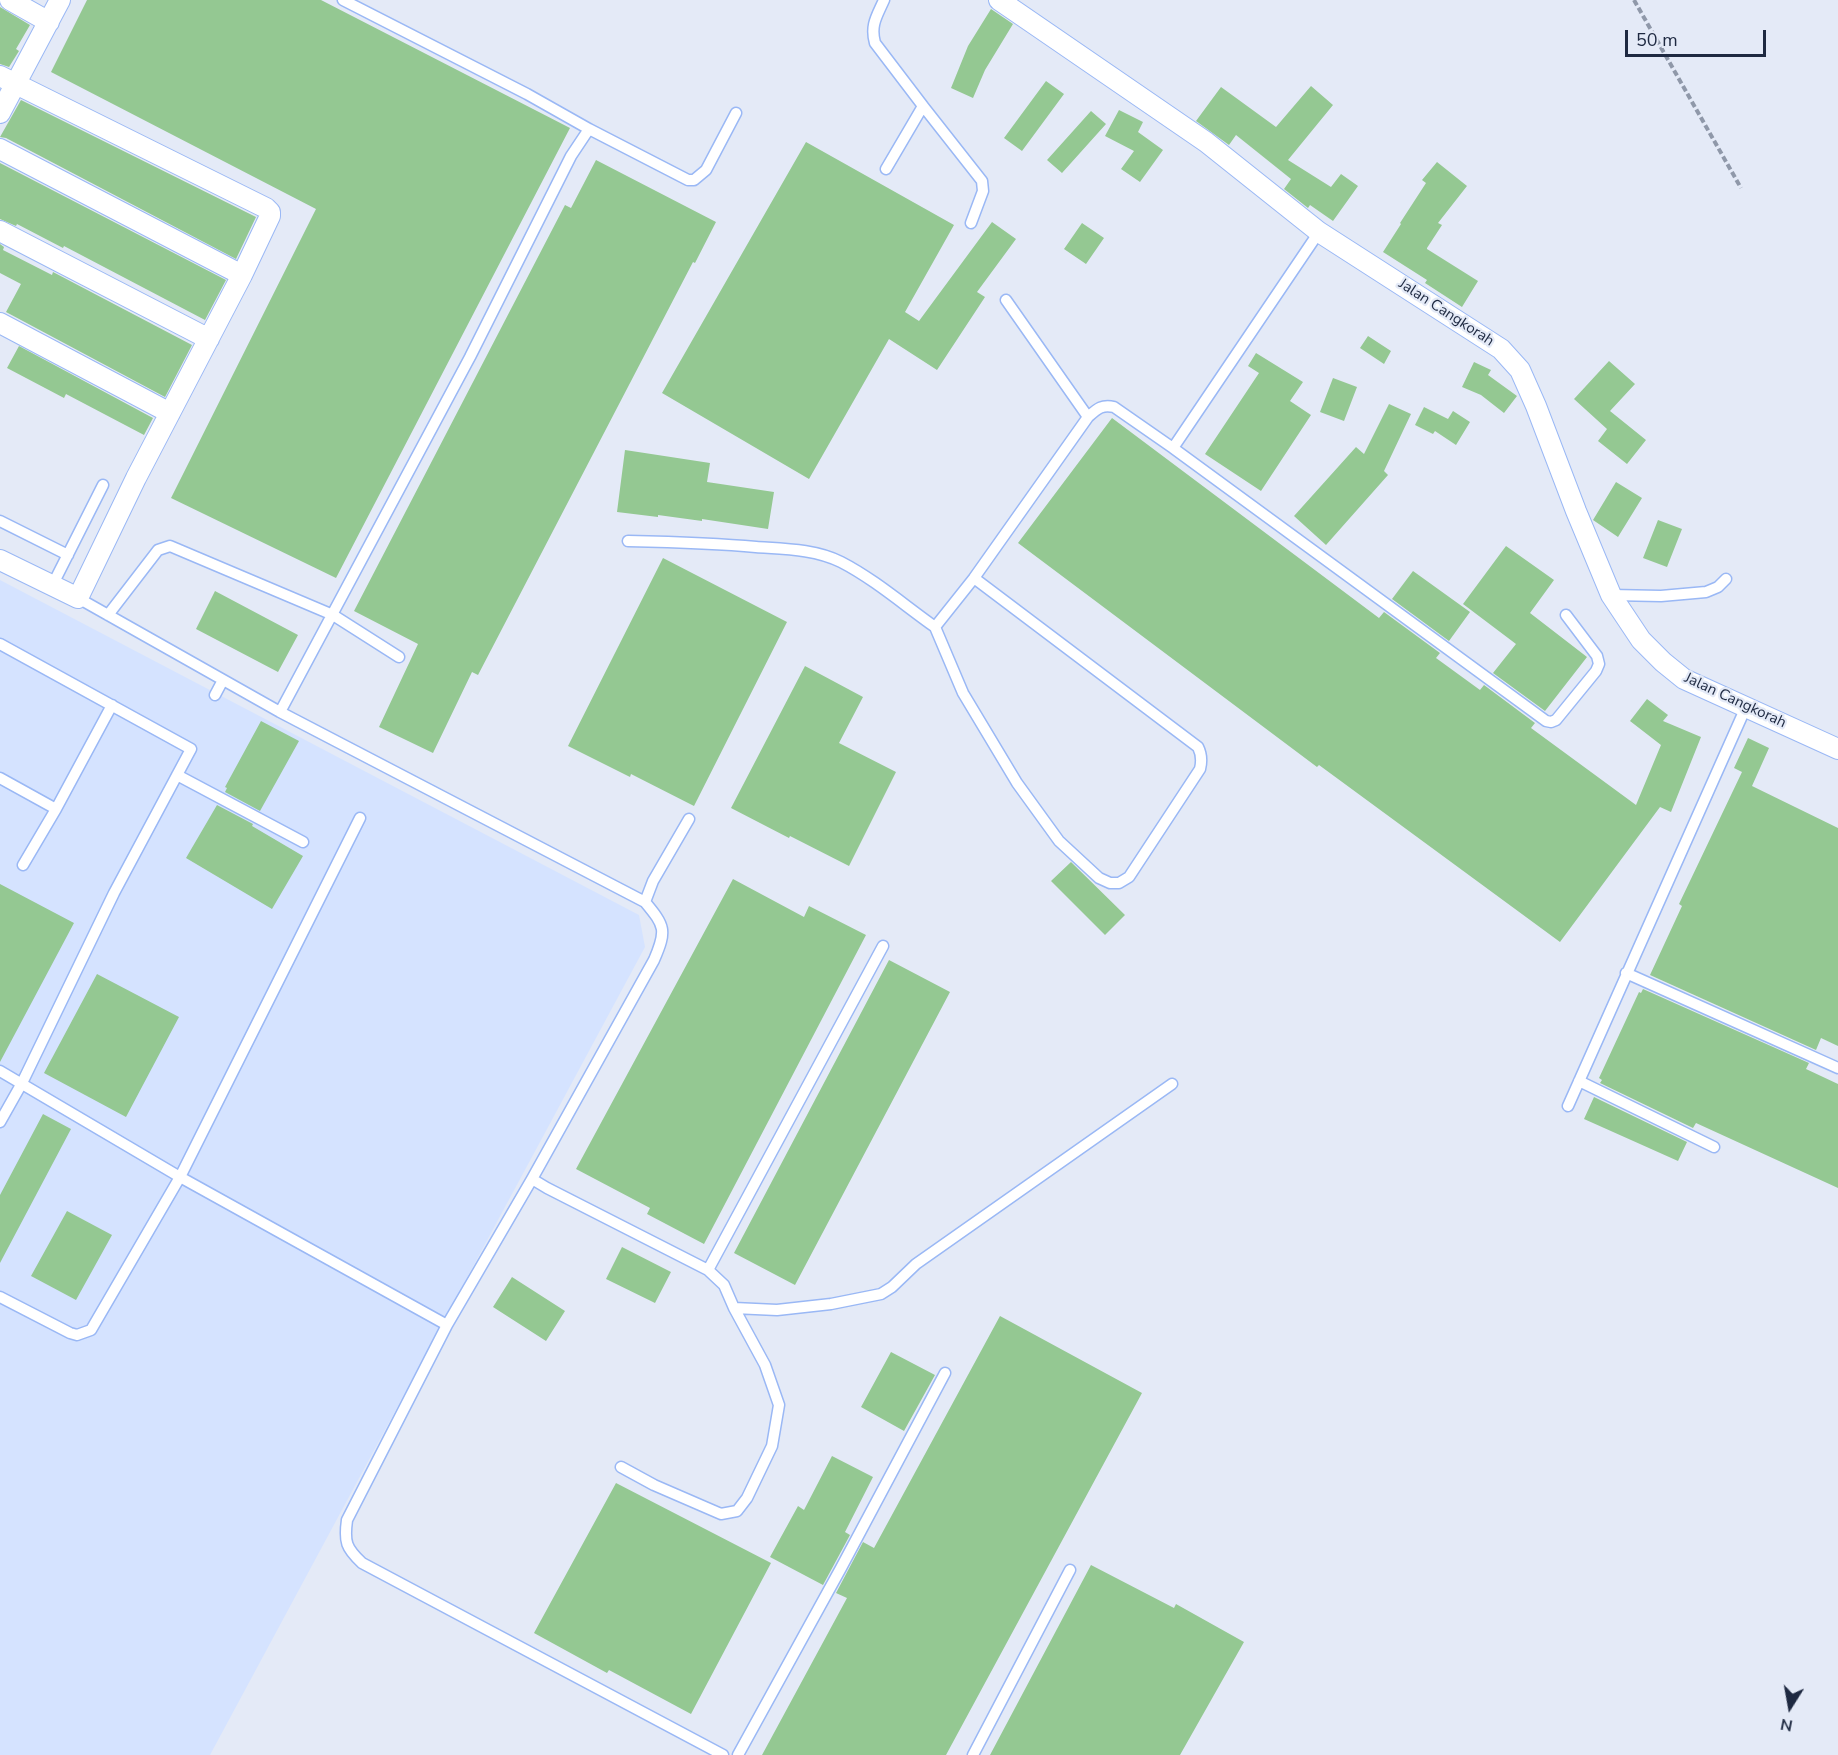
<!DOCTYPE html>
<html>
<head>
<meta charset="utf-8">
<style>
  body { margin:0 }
  #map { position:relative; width:1838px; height:1755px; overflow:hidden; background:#e4eaf7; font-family:"Nunito Sans",sans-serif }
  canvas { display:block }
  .north { position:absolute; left:1760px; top:1677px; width:60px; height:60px; -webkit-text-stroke:4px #e4eaf7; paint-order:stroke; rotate:191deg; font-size:16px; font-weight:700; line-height:24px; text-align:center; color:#1e2941 }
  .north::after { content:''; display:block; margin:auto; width:21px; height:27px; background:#1e2941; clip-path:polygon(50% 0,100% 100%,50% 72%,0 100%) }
  .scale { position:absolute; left:1625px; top:30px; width:141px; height:27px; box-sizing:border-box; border:3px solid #1e2941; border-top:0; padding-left:8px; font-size:18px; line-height:21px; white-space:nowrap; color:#1e2941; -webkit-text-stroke:4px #e4eaf7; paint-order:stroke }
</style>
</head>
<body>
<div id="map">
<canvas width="1838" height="1755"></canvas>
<div class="north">N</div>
<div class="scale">50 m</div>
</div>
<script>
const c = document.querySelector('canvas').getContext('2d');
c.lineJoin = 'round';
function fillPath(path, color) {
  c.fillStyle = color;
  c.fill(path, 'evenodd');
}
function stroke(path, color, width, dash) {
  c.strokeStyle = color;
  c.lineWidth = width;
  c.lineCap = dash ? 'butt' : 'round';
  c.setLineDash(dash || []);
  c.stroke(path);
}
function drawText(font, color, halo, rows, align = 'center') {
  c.font = font + ' "Nunito Sans",sans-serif';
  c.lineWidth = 4.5;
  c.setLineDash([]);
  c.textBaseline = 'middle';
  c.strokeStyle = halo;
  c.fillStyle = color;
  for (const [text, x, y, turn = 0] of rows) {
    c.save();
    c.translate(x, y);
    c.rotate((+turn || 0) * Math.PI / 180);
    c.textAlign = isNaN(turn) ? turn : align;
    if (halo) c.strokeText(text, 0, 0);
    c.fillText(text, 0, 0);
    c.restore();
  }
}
fillPath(new Path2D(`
  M0 580 639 915 645 947 210 1755H0Z`), '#d5e3ff');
fillPath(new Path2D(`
  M87 0H321L570 128 336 578 171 498 316 209 51 72Z
  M0 7 30 25 16 49 19 51 9 67 0 64Z
  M991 9 1013 24 985 70 973 98 951 88 968 46Z
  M1046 81 1064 94 1022 151 1004 138Z
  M1311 86 1333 105 1288 160 1331 187 1341 174 1358 186 1333 221 1310 205 1308 208 1284 189 1291 179 1236 135 1229 145 1196 121 1221 87 1276 127Z
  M21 100 256 217 236 259 6 138 0 137Z
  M1119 110 1143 122 1138 132 1163 150 1140 182 1121 169 1134 151 1105 136Z
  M1091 111 1106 124 1062 173 1047 160Z
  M806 142 954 225 905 312 919 321 992 222 1016 239 977 292 985 297 937 370 889 339 809 479 662 393Z
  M596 160 716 222 695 263 693 262 478 675 472 672 433 753 379 727 418 644 354 611 565 205 571 208Z
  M1437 162 1467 186 1438 223 1442 225 1427 248V249L1478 281 1462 307 1425 283 1427 280 1383 252 1401 224 1400 223 1426 183 1422 180Z
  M0 163 226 280 205 320 64 246 63 248 17 224 16 226 0 219Z
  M1082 223 1104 238 1086 264 1064 249Z
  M0 244 4 247 3 250 52 275 53 272 192 345 165 397 6 312 21 284 0 273Z
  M1368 336 1391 351 1384 364 1360 348Z
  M19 346 153 418 144 435 66 394 64 398 7 368Z
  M1256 353 1303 382 1290 401 1311 415 1261 491 1205 454 1259 373 1248 366Z
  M1609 361 1635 384 1610 411 1646 440 1627 464 1598 441 1607 429 1574 399Z
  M1474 362 1491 370 1488 375 1517 396 1504 413 1481 395 1462 387Z
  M1333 378 1357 387 1344 421 1320 412Z
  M1389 404 1411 414 1384 471 1388 475 1326 545 1294 516 1356 447 1364 454Z
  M1424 407 1448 419 1453 411 1470 422 1456 445 1435 431 1433 434 1415 425Z
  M1112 418 1379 618 1384 612 1440 653 1436 658 1480 690 1484 685 1535 723 1531 728 1636 805 1661 745 1630 721 1647 699 1668 715 1663 721 1701 737 1671 812 1660 807 1560 942 1319 765 1317 767 1018 543Z
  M625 450 710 463 707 482 774 492 768 529 702 519V521L658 515V517L617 512Z
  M1616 482 1642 498 1618 537 1593 520Z
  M1658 520 1682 529 1667 567 1643 558Z
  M1506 546 1554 580 1530 613 1587 657 1545 711 1493 673 1516 644 1463 604Z
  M663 558 787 622 694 806 631 774 630 777 568 746Z
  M1413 571 1470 612 1449 641 1392 599Z
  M215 591 298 635 278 672 196 629Z
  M805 666 863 697 839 743 896 772 849 866 790 836 789 838 731 808Z
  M261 721 299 741 260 811 225 792 227 788 225 787Z
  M1748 738 1769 748 1752 786 1838 828V1046L1821 1038 1816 1050 1650 975 1682 906 1679 904 1742 772 1734 768Z
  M217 805 253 824 252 826 303 856 272 909 186 858Z
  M1071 862 1125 915 1105 935 1051 881Z
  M733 879 804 917 809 906 866 935 704 1244 647 1214 650 1208 576 1169Z
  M0 884 74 923 0 1062Z
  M889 960 950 992 795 1285 734 1253Z
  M97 974 179 1017 126 1117 44 1073Z
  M1643 989 1809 1063 1806 1069 1838 1084V1188L1696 1123 1693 1128 1600 1083 1602 1080 1599 1078 1639 992 1641 993Z
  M1594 1097 1687 1142 1678 1161 1584 1119Z
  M43 1114 71 1129 0 1263V1195Z
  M67 1211 112 1235 76 1300 31 1276Z
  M622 1247 671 1272 655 1303 606 1279Z
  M512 1277 565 1311 546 1341 493 1307Z
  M1000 1316 1142 1393 946 1755H762L847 1598 836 1593 863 1542 874 1548Z
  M891 1352 935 1375 904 1431 861 1407Z
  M832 1456 873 1477 845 1532 850 1535 823 1585 770 1557 798 1506 804 1510Z
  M616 1483 771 1563 691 1714 609 1670 607 1673 534 1633Z
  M1091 1565 1174 1608 1176 1604 1244 1642 1180 1755H990Z`), '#94c892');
const lane = new Path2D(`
  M884 0C877 16 870 25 875 43L923 106 886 169
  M923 106 982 181 983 191 971 223
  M589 129 688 180H694L706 170 736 113
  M1006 300 1088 417
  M1173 448 1546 721 1551 722 1556 720 1596 671 1599 664 1597 656 1566 615
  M0 521 68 555
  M628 541C671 542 713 543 756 547 784 549 815 549 841 562 874 579 904 605 935 627L974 578 1088 417C1097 409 1102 404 1114 407L1173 448 1319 232
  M52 586 103 485
  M1611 595 1661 596 1706 592 1718 587 1726 579
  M78 598 280 712 645 902C665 926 667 930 654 960L532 1179 447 1325 347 1520C344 1542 346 1548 362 1563L723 1755
  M108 615 158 550 170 546 333 615 399 657
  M935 627 963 693 1017 783 1059 841 1099 878 1110 883H1119L1129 877 1200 769C1202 761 1202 755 1198 747L974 578
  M0 644 191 749 114 893 22 1083 0 1122
  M215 695 223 680
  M280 712 470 357 571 156 589 129 527 94 343 0
  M177 775 303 842
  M0 778 56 809 112 705
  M23 865 56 809
  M645 902 653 881 689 819
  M1626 973 1838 1068
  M0 1071 180 1177 447 1325
  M1579 1081 1714 1147
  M1568 1106 1746 707
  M532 1179 547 1188 708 1270 724 1285 734 1308 765 1365 779 1405 772 1446 747 1498 737 1511 721 1514 654 1485 621 1467
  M708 1270 883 946
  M0 1297 70 1333 77 1335 91 1330 180 1177 360 818
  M734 1308 777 1310 831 1304 881 1294 892 1287 916 1264 1172 1084
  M738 1755 841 1568 945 1373
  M973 1755 1070 1570`);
const street = new Path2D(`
  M10 0 49 22
  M999 0 1206 142 1319 232 1501 349 1520 370 1536 406 1576 511 1611 595 1641 640 1663 662 1684 679 1838 749
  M0 76 266 208 270 212V216L242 275 136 478 78 598 0 560
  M0 113 60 0
  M0 149 242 275
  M0 231 209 339
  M0 323 170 413`);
stroke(lane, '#9ab8f5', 13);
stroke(street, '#9ab8f5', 22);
stroke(new Path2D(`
  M1634 0 1741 188`), '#8f98a9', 4, [6, 3]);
stroke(lane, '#fff', 10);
stroke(street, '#fff', 20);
drawText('15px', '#1e2941', '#e4eaf7', [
  ["Jalan Cangkorah",1446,313,33],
  ["Jalan Cangkorah",1735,701,25]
]);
</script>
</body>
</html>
